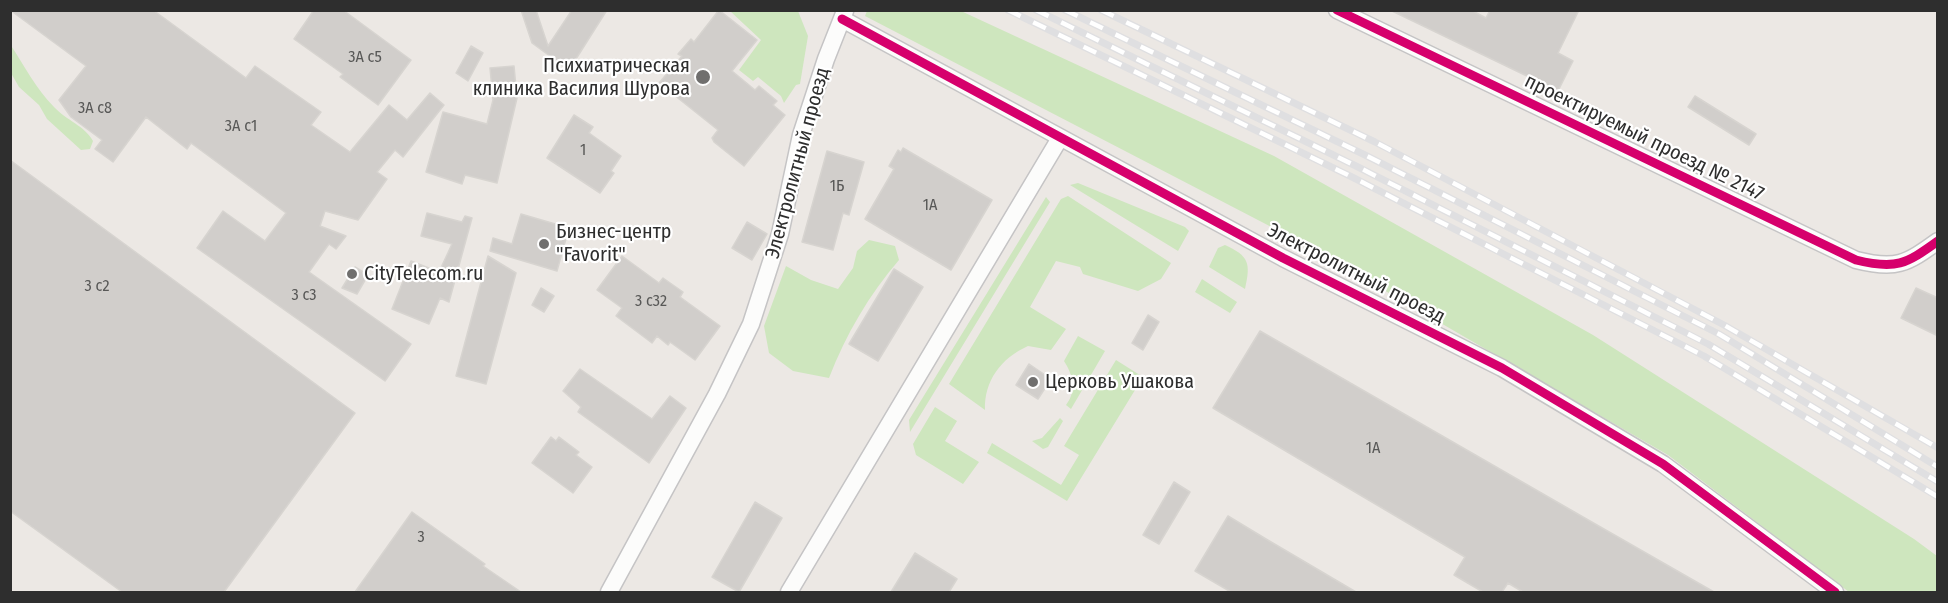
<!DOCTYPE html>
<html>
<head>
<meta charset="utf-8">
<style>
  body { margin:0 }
  #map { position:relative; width:1948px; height:603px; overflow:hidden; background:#ece8e4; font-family:"Fira Sans Condensed",sans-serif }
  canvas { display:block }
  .frame { position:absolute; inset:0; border:12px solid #2e2e2e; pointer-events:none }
</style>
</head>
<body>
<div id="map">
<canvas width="1948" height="603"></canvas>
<div class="frame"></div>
</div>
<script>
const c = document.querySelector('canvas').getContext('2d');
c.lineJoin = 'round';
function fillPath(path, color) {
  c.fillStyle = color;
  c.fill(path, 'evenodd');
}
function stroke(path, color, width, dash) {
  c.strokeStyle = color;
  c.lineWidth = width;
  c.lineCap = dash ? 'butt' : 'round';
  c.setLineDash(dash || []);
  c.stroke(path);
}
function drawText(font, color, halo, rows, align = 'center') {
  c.font = font + ' "Fira Sans Condensed",sans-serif';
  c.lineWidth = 4.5;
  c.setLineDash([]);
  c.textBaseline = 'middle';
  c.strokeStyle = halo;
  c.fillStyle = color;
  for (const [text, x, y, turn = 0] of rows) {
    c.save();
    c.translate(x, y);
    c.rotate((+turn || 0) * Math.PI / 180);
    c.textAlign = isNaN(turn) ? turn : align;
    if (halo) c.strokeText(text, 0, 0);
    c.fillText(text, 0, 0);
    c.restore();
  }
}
fillPath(new Path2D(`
  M730 11H798L808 36 800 84 796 85 784 103 781 96 758 77 753 81 739 70 761 40Z
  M867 11H961L1274 156 1593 335 1914 539 1937 556V592H1849L1668 455 1308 246 865 16Z
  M10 44C24 65 36 89 54 107 66 120 85 126 93 141L90 149 81 150 47 119 39 105 19 87 11 73Z
  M1078 183 1185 227 1189 231 1178 251 1070 185Z
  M1068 196 1171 263 1161 279 1138 291 1083 274 1080 267 1056 261 1030 307 1066 329 1051 350 1028 346C1001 358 984 381 985 410L949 384 1061 199Z
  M1046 197 1050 202 910 432 909 420Z
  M869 240 895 246 899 260C869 295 846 334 829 378L793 371 769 353 764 326 786 266 811 280 838 289 853 268 857 251Z
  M1225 245C1249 256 1251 263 1245 289L1209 267 1218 248Z
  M1202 279 1237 302 1230 313 1195 292Z
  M1078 336 1105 351 1071 409 1066 405C1077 391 1073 375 1064 361Z
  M1116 360 1143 377 1067 501 987 453 992 443 1061 485 1079 455 1064 446Z
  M935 407 957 421 945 441 979 462 963 484 916 455 913 444Z
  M1060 418 1063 421 1048 447 1043 449 1032 441 1042 438Z`), '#cee6be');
const building = new Path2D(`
  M10 10H153L246 78 255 66 321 112 311 125 350 152 389 105 407 120 430 93 444 105 403 157 395 150 377 172 387 179 358 220 325 211 320 226 346 236 336 249 329 244 309 272 411 344 385 381 197 248 223 211 265 241 286 213 191 143 187 149 146 117 113 162 95 149 102 140 71 117 59 100 86 66Z
  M314 10H343L411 60 378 105 340 77 343 74 294 39Z
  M521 10H536L548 46 572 10H607L569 70 532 43Z
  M719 10 757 40 732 71 755 90 759 86 777 101 773 105 785 115 744 166 714 142 712 138 718 130 659 83 682 56 678 54 691 39 694 42Z
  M1390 10H1471L1486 18 1490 10H1579L1558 53 1573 61 1558 91Z
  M471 46 483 53 468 81 456 73Z
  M514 66 517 98 497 183 465 175 462 184 426 172 443 112 487 124 493 100 490 68Z
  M1695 96 1756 134 1749 145 1688 107Z
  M574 115 593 127 589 133 621 156 611 171 614 173 600 193 547 158Z
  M903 148 992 200 951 270 865 219 894 169 889 166 898 150 901 152Z
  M827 151 864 162 849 215 843 213 833 250 802 242Z
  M10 160 355 413 224 592H122L10 511Z
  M427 213 462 222 465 216 472 218 449 302 440 298 429 324 392 309 411 261 439 272 452 244 421 236Z
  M521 214 569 228 557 271 490 251 493 238 512 244Z
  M747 222 767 234 752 260 732 248Z
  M488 256 516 273 486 384 456 376Z
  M622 256 659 283 663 278 683 292 680 297 720 326 695 360 670 342 668 345 657 336 652 343 616 316 622 308 597 290Z
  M355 267 368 275 357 294 342 288Z
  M894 269 923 287 878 361 849 344Z
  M541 288 554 296 544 312 532 305Z
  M1916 288 1938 298V336L1901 318Z
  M1148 315 1159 322 1143 350 1132 343Z
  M1260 331 1583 517 1714 592H1523L1508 583 1502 592H1483L1454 575 1465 557 1213 408Z
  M1029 364 1051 379 1038 399 1016 385Z
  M580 369 652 419 670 396 686 408 649 463 578 412 581 407 563 391Z
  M551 437 556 441 559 437 579 452 576 455 592 467 573 493 532 463Z
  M1174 482 1190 492 1159 544 1143 535Z
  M755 502 782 518 739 592 712 577Z
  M412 512 485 564 483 566 521 592H355Z
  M1228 516 1266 539 1356 592H1231L1195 571Z
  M915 553 957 579 949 592H891Z`);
fillPath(building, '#d1cecb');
stroke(building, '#d7d4d0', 1.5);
const minor = new Path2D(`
  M1337 10 1856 260C1896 270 1906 264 1938 241
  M842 19 1283 258 1502 368 1663 464 1835 592
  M609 592 717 394 751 324 780 234 801 135 826 59 845 11
  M789 592 1060 138`);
stroke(minor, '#c5c4c5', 19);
stroke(minor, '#fcfcfb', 16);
const rail = new Path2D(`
  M1008 10 1352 177 1704 356 1938 497
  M1036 10 1358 167 1708 344 1938 482
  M1065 10 1365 155 1719 334 1938 467
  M1101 10 1375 142 1724 325 1938 448`);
stroke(rail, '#dfdfe1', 7);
stroke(rail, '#fff', 4.5, [14]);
stroke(new Path2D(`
  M1337 10 1856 260C1896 270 1906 264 1938 241
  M842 19 1283 258 1502 368 1663 464 1835 592`), '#d6006c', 9);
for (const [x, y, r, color] of [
  [703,77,8,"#706f6e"],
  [544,244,6,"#706f6e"],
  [352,274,6,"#706f6e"],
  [1033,382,6,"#706f6e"]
]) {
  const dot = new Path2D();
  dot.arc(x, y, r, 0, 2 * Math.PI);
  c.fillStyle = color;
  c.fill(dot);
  stroke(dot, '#fff', 2);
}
drawText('16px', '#585857', null, [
  ["3А с5",365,58],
  ["3А с8",95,109],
  ["3А с1",241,127],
  ["1",583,151],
  ["1Б",837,187],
  ["1А",930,206],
  ["3 с2",97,287],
  ["3 с3",304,296],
  ["3 с32",651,302],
  ["1А",1373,449],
  ["3",421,538]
]);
drawText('20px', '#2e2e2e', '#fff', [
  ["Психиатрическая",690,66,"right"],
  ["клиника Василия Шурова",690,89,"right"],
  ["Бизнес-центр",556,232],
  ["\"Favorit\"",556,255],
  ["CityTelecom.ru",364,274],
  ["Церковь Ушакова",1045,382]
], 'left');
drawText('20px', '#2e2e2e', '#fff', [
  ["проектируемый проезд № 2147",1644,138,26],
  ["Электролитный проезд",798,163,-75],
  ["Электролитный проезд",1356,274,27]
]);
</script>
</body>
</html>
